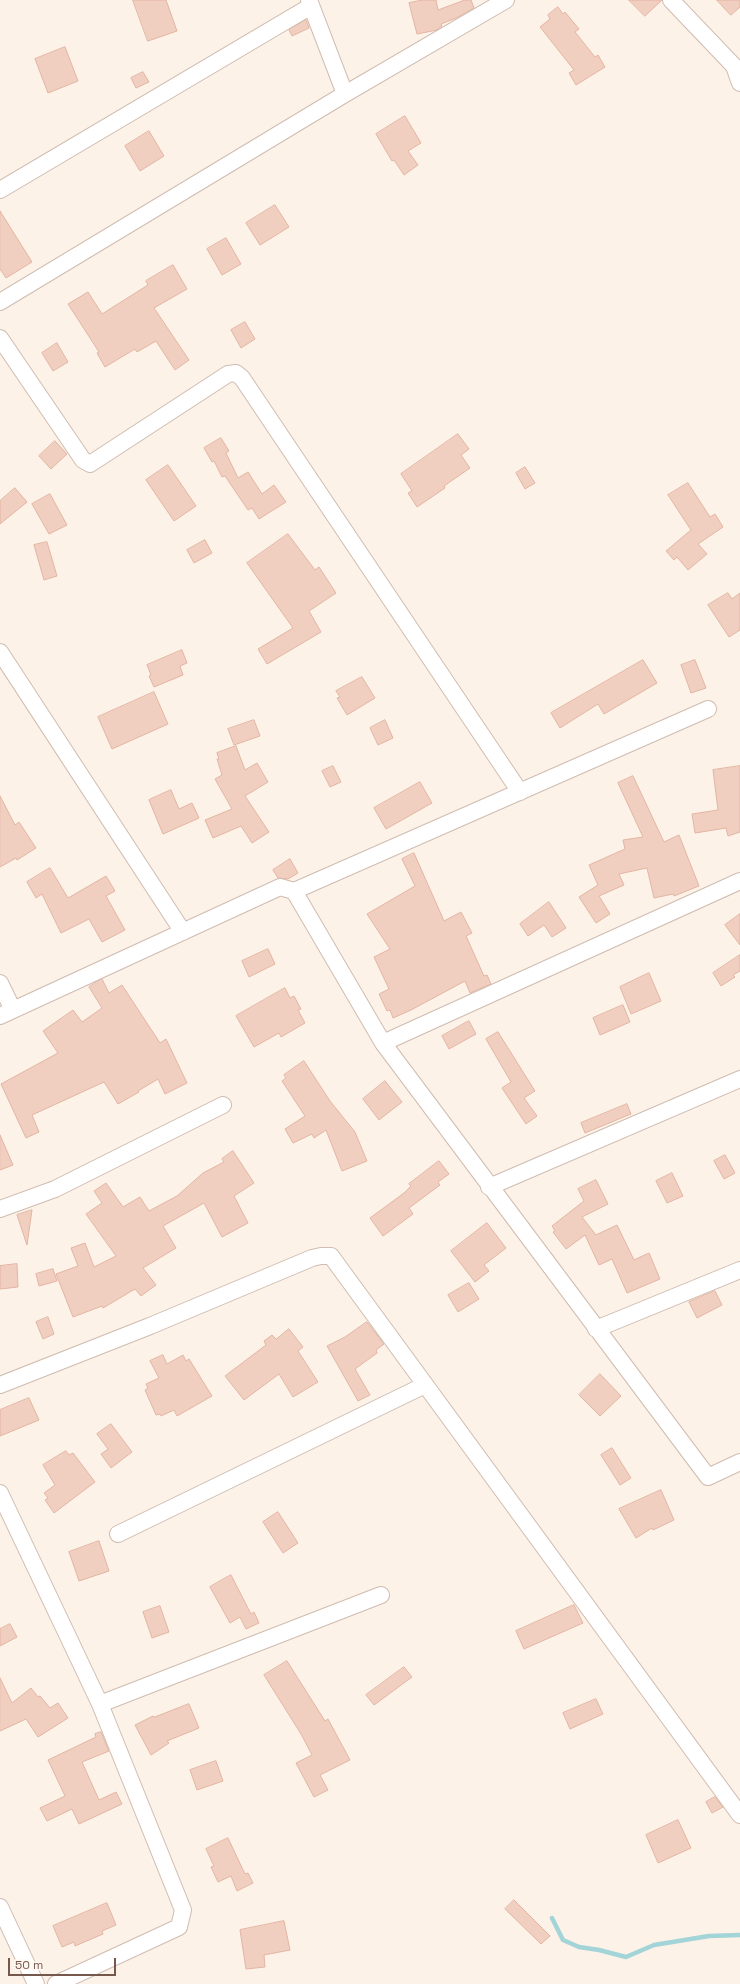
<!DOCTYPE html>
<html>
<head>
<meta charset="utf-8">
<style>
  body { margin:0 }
  #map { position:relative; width:740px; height:1984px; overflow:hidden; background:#fcf2e8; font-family:"Space Grotesk",sans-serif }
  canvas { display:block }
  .scale { position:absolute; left:8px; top:1958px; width:108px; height:18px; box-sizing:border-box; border:2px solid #76574c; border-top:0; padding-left:5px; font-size:12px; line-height:14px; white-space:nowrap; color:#76574c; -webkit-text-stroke:3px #fff7ef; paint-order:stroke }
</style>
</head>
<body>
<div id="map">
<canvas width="740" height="1984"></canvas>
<div class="scale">50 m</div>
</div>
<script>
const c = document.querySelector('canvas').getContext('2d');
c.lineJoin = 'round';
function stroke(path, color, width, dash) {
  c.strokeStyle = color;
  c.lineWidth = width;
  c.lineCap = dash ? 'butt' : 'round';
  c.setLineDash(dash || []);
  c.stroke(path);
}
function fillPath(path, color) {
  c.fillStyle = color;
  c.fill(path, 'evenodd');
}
stroke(new Path2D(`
  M552 1918 563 1940 579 1947 599 1950 626 1957 654 1945 709 1936 740 1935`), '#a3d4d7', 4.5);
const building = new Path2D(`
  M133 0H166L177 31 148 41Z
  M423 0H436L438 10 465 0H471L474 8 456 18 441 24 442 26 437 30 417 34 409 3Z
  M629 0H662L645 16Z
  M717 0H740V7L731 15Z
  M558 7 563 14 565 12 579 29 575 32 595 57 598 55 605 67 576 85 569 73 574 70 540 27 550 19 548 15Z
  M306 20 309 28 292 36 289 30Z
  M65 47 78 81 48 93 35 59Z
  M143 72 149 82 136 88 131 78Z
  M405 116 421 143 408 151 418 165 404 175 394 160 392 161 376 134Z
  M149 131 164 156 140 171 125 146Z
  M275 205 289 227 260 245 246 223Z
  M0 211 32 262 6 278 0 269Z
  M226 238 241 264 222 275 207 249Z
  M173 265 187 289 154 308 189 360 175 370 156 341 137 352 135 349 105 367 97 353 99 352 68 304 88 292 102 314 148 285 146 281Z
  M245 322 255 339 241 348 231 330Z
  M57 343 68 362 53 371 42 353Z
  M458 434 469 449 461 455 470 468 444 486 445 488 417 507 408 493 412 491 401 474Z
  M221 438 229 451 226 453 238 478 248 472 262 494 274 485 286 502 259 519 252 508 248 510 225 476 222 477 214 461 212 462 204 448Z
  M55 441 67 454 51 469 39 456Z
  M168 465 196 506 174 521 146 480Z
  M525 467 535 483 525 489 516 473Z
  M688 483 710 517 715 514 723 527 698 544 707 554 688 570 677 557 674 560 666 551 691 530 668 495Z
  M15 488 27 502 0 524V501Z
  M50 494 67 525 49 534 32 504Z
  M288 534 315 570 319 567 336 593 309 611 321 632 267 664 258 649 293 628 247 563Z
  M205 540 212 553 194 563 187 550Z
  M47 542 57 576 44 580 34 545Z
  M728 593 732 599 740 593V630L729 637 708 605Z
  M182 650 187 663 180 666 183 675 154 687 149 676 151 675 147 665Z
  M643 660 657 683 604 714 598 704 560 728 551 713Z
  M695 660 706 688 691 693 681 665Z
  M362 677 375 698 347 715 337 698 340 697 336 691Z
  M154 692 168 724 112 749 98 717Z
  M254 720 260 736 234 745 228 729Z
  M385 720 393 738 378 745 370 728Z
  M236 746 245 770 257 763 268 782 245 796 269 832 252 843 241 826 213 838 205 820 232 809 215 779 222 775 217 759H219L217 753Z
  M333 766 341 782 330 787 322 771Z
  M740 766V832L728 836 726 828 695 833 692 814 718 810 713 770Z
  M633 776 664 842 679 835 699 886 674 896 673 894 654 898 647 868 619 874 624 885 599 896 610 914 596 923 579 897 598 885 589 865 625 849 623 840 643 837 618 783Z
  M420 782 432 803 386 829 374 808Z
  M171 790 179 809 192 803 199 818 163 834 149 800Z
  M0 796 15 825 19 822 36 848 17 860 16 858 0 867Z
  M414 853 444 921 461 912 472 933 466 936 484 976 487 975 491 984 470 993 465 981 411 1010 393 1018 390 1010 387 1011 379 994 389 989 374 957 390 949 367 914 415 886 402 859Z
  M290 859 298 873 288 879 278 878 273 870Z
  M50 868 68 898 106 876 115 891 106 896 125 930 102 942 89 919 61 933 42 894 36 898 27 882Z
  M549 902 566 928 552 937 544 925 528 936 520 924Z
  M740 914V945L725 925Z
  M268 949 275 964 249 977 242 961Z
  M740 955V971L733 975 735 977 721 986 713 973Z
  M649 973 661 1001 631 1014 620 987Z
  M102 979 109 993 122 985 160 1043 166 1039 187 1083 165 1094 158 1079 138 1091 139 1092 118 1104 104 1082 32 1115 39 1132 26 1138 1 1084 58 1053 43 1031 73 1010 82 1022 102 1008 89 987Z
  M285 988 290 998 294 996 301 1009 298 1010 305 1023 281 1037 279 1033 254 1047 236 1016Z
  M623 1005 630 1022 600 1035 593 1018Z
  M469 1021 476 1034 449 1049 442 1036Z
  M498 1032 535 1091 524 1098 537 1116 526 1124 502 1088 511 1082 486 1039Z
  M304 1061 330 1101 355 1132 367 1161 342 1171 326 1130 314 1138 312 1134 293 1143 285 1129 305 1116 282 1081 286 1078 284 1075Z
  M385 1081 402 1102 379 1120 363 1099Z
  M627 1104 631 1114 585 1133 581 1123Z
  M0 1135 13 1165 0 1170Z
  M233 1151 254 1183 234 1196 248 1223 222 1237 204 1203 163 1226 176 1248 143 1268 156 1285 141 1296 135 1289 103 1308 102 1306 73 1317 56 1274 78 1266 71 1248 85 1243 94 1267 116 1256 86 1214 102 1203 94 1191 106 1183 123 1207 140 1197 149 1211 177 1196 203 1173 224 1162 222 1159Z
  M725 1155 735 1173 724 1179 714 1161Z
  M439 1161 449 1174 438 1182 440 1185 409 1208 413 1214 383 1236 370 1218 404 1193 411 1186 409 1184Z
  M672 1173 683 1196 667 1203 656 1181Z
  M596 1180 608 1204 582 1217 596 1235 617 1225 634 1260 649 1253 660 1279 627 1293 612 1259 599 1265 585 1235 566 1249 553 1232 555 1231 552 1226 584 1201 578 1189Z
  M32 1210 27 1245 17 1215Z
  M487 1223 506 1248 484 1265 489 1271 475 1282 451 1251Z
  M17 1264 18 1287 0 1289V1266Z
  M53 1269 57 1281 39 1286 36 1274Z
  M469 1283 479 1299 458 1312 448 1295Z
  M715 1291 722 1305 697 1318 689 1302Z
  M48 1317 54 1334 43 1339 36 1322Z
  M367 1322 384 1344 376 1350 377 1353 355 1369 370 1395 358 1401 327 1346 345 1337Z
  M289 1329 303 1347 298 1351 318 1382 293 1397 279 1374 244 1400 225 1376 266 1345 264 1341 272 1335 276 1339Z
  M163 1355 167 1364 183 1355 186 1361 189 1359 212 1396 177 1416 174 1410 161 1416 160 1414 156 1415 145 1390 148 1388 146 1384 159 1378 150 1361Z
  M600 1374 621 1396 600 1416 579 1395Z
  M29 1398 39 1420 0 1436V1410Z
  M111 1424 132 1452 111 1468 101 1454 108 1449 97 1434Z
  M612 1448 631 1478 620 1485 601 1455Z
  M66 1451 69 1455 73 1453 95 1482 54 1513 45 1500 48 1498 44 1493 55 1485 43 1465Z
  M661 1490 674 1520 653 1530 652 1528 636 1538 619 1509Z
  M278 1512 298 1543 283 1553 263 1522Z
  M99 1541 109 1571 79 1581 69 1552Z
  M231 1575 251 1614 254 1612 259 1623 246 1629 240 1617 230 1623 210 1587Z
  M574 1605 583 1623 524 1649 516 1631Z
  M160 1606 169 1632 152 1638 143 1612Z
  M10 1624 17 1637 0 1646V1629Z
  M287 1661 325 1721 328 1719 350 1760 320 1775 328 1790 314 1797 296 1763 312 1755 301 1734 264 1675Z
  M404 1667 412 1677 374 1705 366 1695Z
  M0 1678 12 1703 31 1688 38 1697 40 1696 50 1708 58 1703 68 1718 38 1737 26 1719 0 1731Z
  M596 1699 603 1714 570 1729 563 1713Z
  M189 1704 199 1728 167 1741 169 1743 151 1755 135 1725 153 1716 154 1717Z
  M101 1732 109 1751 82 1762 99 1800 116 1792 122 1804 79 1824 72 1809 47 1821 40 1808 65 1796 48 1760 96 1737 95 1734Z
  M216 1761 223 1781 197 1790 190 1770Z
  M715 1797 723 1807 712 1813 706 1802Z
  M678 1820 691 1848 658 1863 646 1835Z
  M228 1838 245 1874 248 1873 253 1883 237 1891 231 1876 218 1882 211 1867 214 1866 206 1849Z
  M514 1900 550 1936 541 1944 505 1909Z
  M107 1903 116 1925 102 1931 103 1934 75 1946 74 1942 62 1947 53 1926Z
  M284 1921 290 1950 264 1955 265 1967 246 1969 240 1930Z`);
fillPath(building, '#f1cfc0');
stroke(building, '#e3b4a1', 1);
const street = new Path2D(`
  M309 0 345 94
  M671 0 734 66 740 83
  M0 190 311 6
  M0 302 345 94 506 0
  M0 338 83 460 90 464 228 374 236 373 242 378 520 792
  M0 652 183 932
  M294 891 708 709
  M0 983 13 1010
  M0 1016 280 887 294 891 383 1043 708 1477 740 1462
  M383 1043 740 881
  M489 1187 740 1079
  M0 1209 55 1189 223 1105
  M596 1329 740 1270
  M0 1385 150 1326 312 1258 321 1256H331L740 1815
  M0 1493 100 1704 183 1910 179 1927 56 1984
  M118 1534 425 1385
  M100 1704 381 1595
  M0 1907 36 1984`);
stroke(street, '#d0bcb0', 18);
stroke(street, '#fff', 16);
</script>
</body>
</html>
